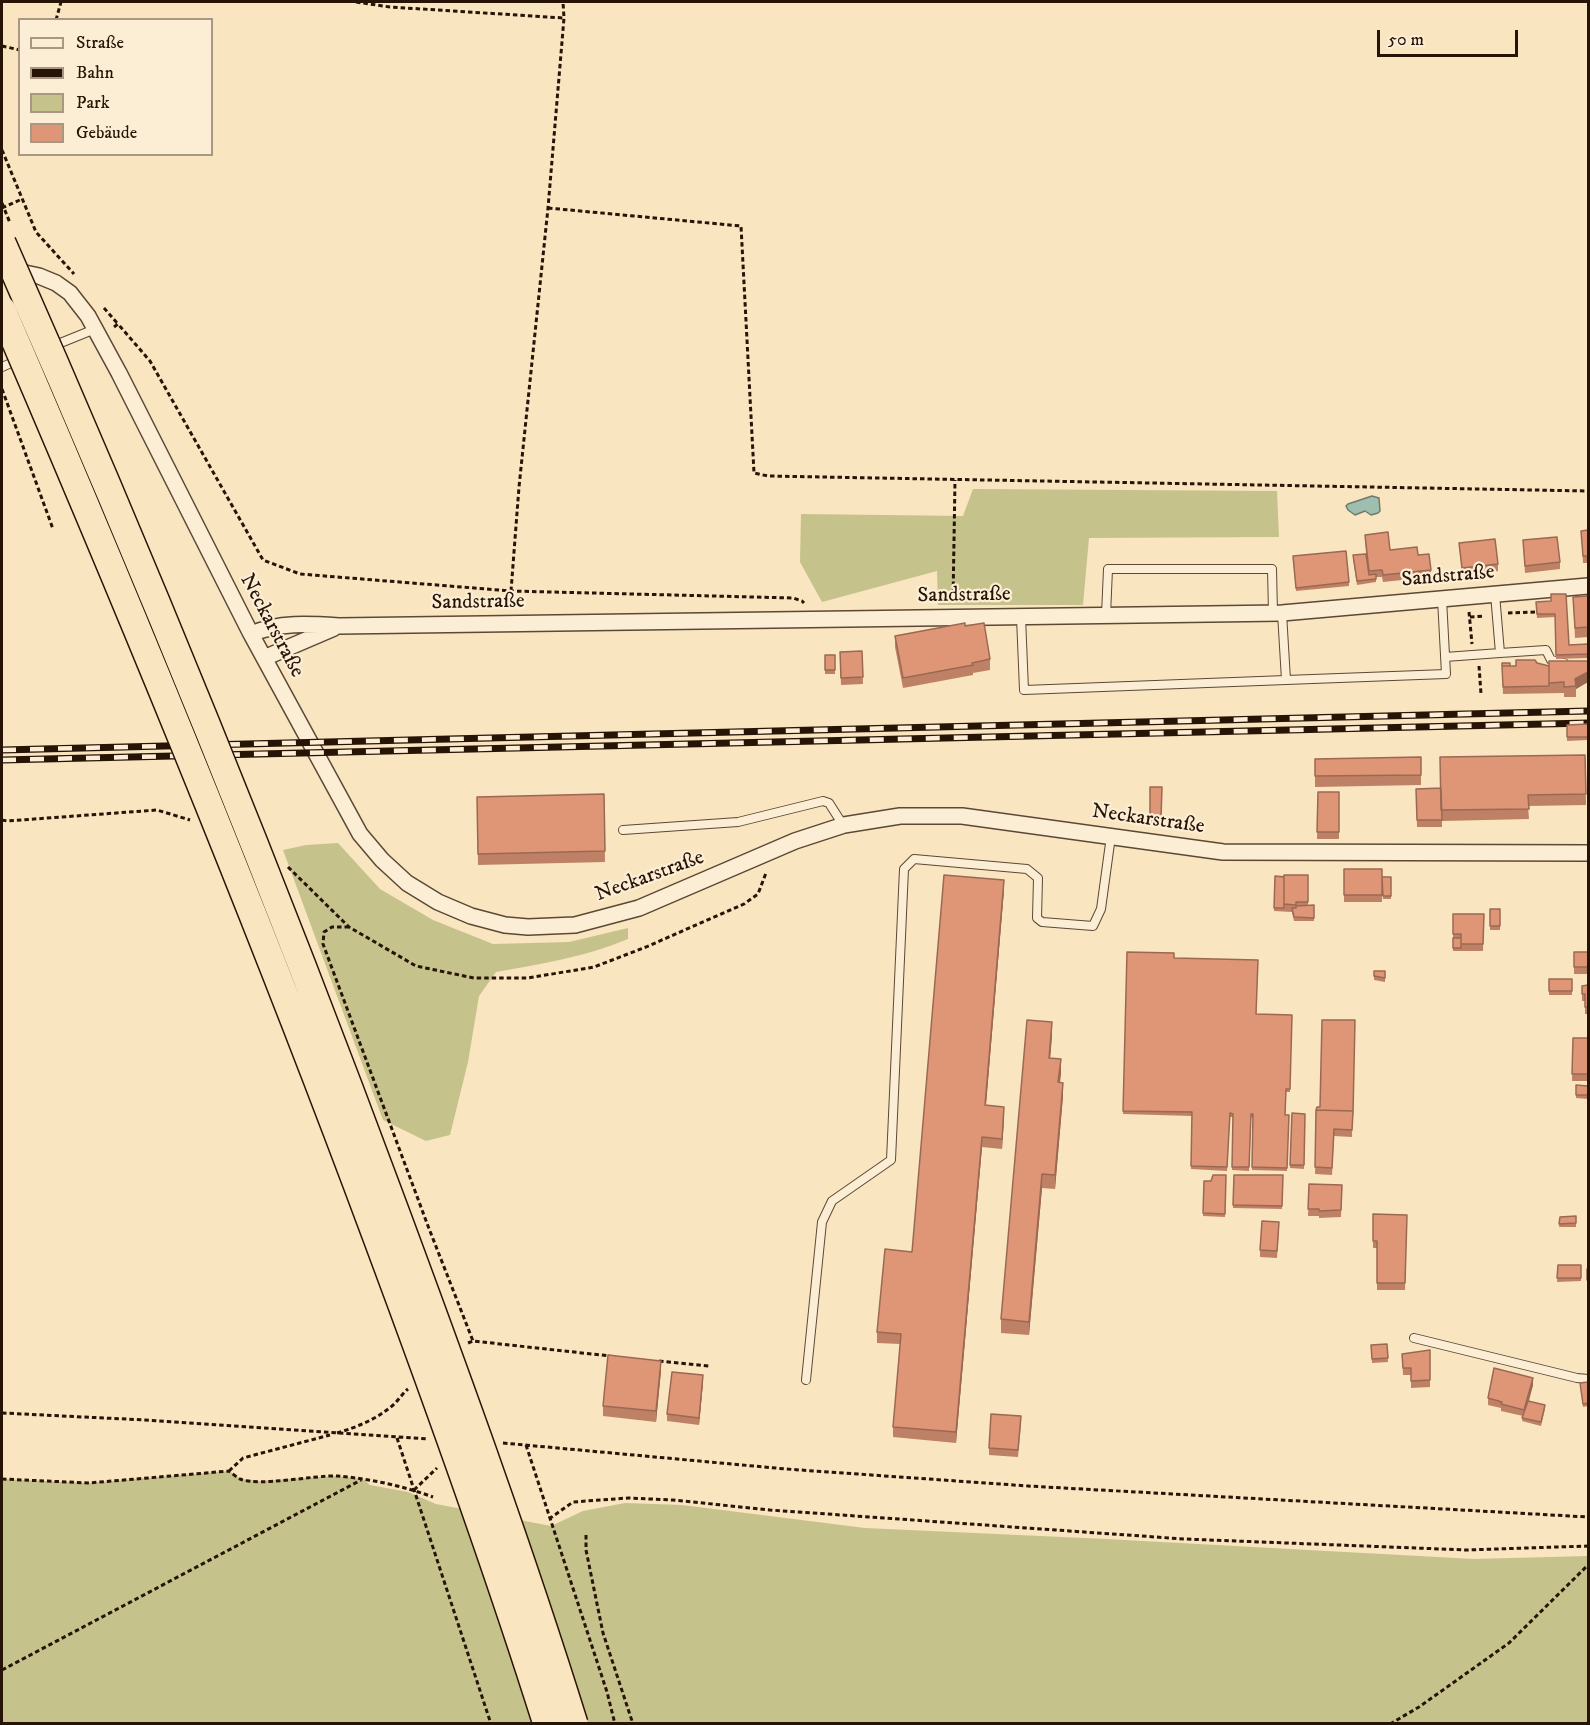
<!DOCTYPE html>
<html>
<head>
<meta charset="utf-8">
<style>
  body { margin:0 }
  #map { position:relative; width:1590px; height:1725px; overflow:hidden; background:#f9e5bf; font-family:"IM FELL DW Pica",serif }
  canvas { display:block }
  .frame { position:absolute; inset:0; border:3px solid #281407; pointer-events:none }
  .legend { position:absolute; left:18px; top:18px; width:195px; height:138px; box-sizing:border-box; background:#fbeed5; border:2px solid #a79783; margin:0; padding:8px 10px; list-style:none; font-size:18px; color:#281407 }
  .legend li { display:flex; align-items:center; gap:12px; height:30px }
  .legend b { width:30px; border:2px solid #a79783 }
  .scale { position:absolute; left:1377px; top:30px; width:141px; height:27px; box-sizing:border-box; border:3px solid #281407; border-top:0; padding-left:8px; font-size:18px; line-height:21px; white-space:nowrap; color:#281407; -webkit-text-stroke:4px #fbeed5; paint-order:stroke }
</style>
</head>
<body>
<div id="map">
<canvas width="1590" height="1725"></canvas>
<div class="frame"></div>
<ul class="legend">
<li><b style="height:8px;background:#fbeed5"></b>Straße</li>
<li><b style="height:8px;background:#281407"></b>Bahn</li>
<li><b style="height:16px;background:#c6c28c"></b>Park</li>
<li><b style="height:16px;background:#de9677"></b>Gebäude</li>
</ul>
<div class="scale">50 m</div>
</div>
<script>
const c = document.querySelector('canvas').getContext('2d');
c.lineJoin = 'round';
function fillPath(path, color) {
  c.fillStyle = color;
  c.fill(path, 'evenodd');
}
function stroke(path, color, width, dash) {
  c.strokeStyle = color;
  c.lineWidth = width;
  c.lineCap = dash ? 'butt' : 'round';
  c.setLineDash(dash || []);
  c.stroke(path);
}
function drawText(font, color, halo, rows, align = 'center') {
  c.font = font + ' "IM FELL DW Pica",serif';
  c.lineWidth = 4.5;
  c.setLineDash([]);
  c.textBaseline = 'middle';
  c.strokeStyle = halo;
  c.fillStyle = color;
  for (const [text, x, y, turn = 0] of rows) {
    c.save();
    c.translate(x, y);
    c.rotate((+turn || 0) * Math.PI / 180);
    c.textAlign = isNaN(turn) ? turn : align;
    if (halo) c.strokeText(text, 0, 0);
    c.fillText(text, 0, 0);
    c.restore();
  }
}
fillPath(new Path2D(`
  M973 489 1277 491 1279 537 1089 538 1083 605H938L937 571 822 602 800 562 801 514 963 516Z
  M338 843 380 889 433 920 493 944 569 942 628 928V939C585 957 541 964 496 972L479 996 468 1062 450 1135 426 1141 383 1120 283 850 306 845Z
  M229 1471 241 1479 260 1481 336 1476 363 1479 370 1485 408 1492 436 1504 551 1526 583 1511 625 1503 682 1505 865 1528 1106 1539 1474 1559 1588 1556V1723H2V1479L89 1483Z`), '#c6c28c');
const water = new Path2D(`
  M1372 496 1379 498 1380 511 1378 513 1371 515 1365 511 1355 515 1348 510 1346 506 1348 504Z`);
fillPath(water, '#9ebfaf');
stroke(water, '#6f7b6c', 1.5);
const lane = new Path2D(`
  M53 346 95 329
  M2 367 20 359
  M1282 613 1286 680 1446 674 1442 599
  M1106 615 1108 569H1272L1273 613
  M1021 617 1024 690 1286 680
  M1500 653 1546 650 1551 660 1564 663
  M1445 657 1500 653 1495 594
  M623 830 738 822 823 801 829 803 843 825
  M1414 1338 1577 1378 1588 1379
  M806 1380 822 1222 832 1201 891 1160 904 869 914 859 1027 869 1038 878 1037 918 1042 922 1093 926 1101 909 1111 836`);
const street = new Path2D(`
  M11 270 39 276 56 283 70 293 88 316 119 373 251 634 360 834 382 860 407 883 438 902 471 916 505 925 528 927 575 925 639 908 795 841 844 825 900 816H962L1223 852 1588 853
  M251 634C279 622 309 624 339 626L1282 613 1588 586
  M264 658 334 628`);
stroke(lane, '#5c4835', 10);
stroke(street, '#5c4835', 18);
stroke(new Path2D(`
  M356 2 390 7 564 18
  M56 20 61 2
  M2 46 20 50
  M2 150 36 232 74 274
  M2 208 22 199
  M548 208 741 226 754 473 768 476 1588 491
  M104 308 118 324
  M114 327 118 324 150 361 263 560 300 574 511 591 793 598 802 601 804 603
  M2 389 53 529
  M511 591 519 487 548 208 564 18 563 2
  M953 601 955 480
  M1469 612 1472 644
  M1508 613 1536 612
  M1470 617 1484 616
  M1479 666 1481 694
  M2 820 7 821 157 810 190 820
  M288 867 349 927 416 966 474 978H528L594 967 646 947 744 904 758 894 766 873
  M349 927H332L324 932 323 944 428 1226 473 1341
  M468 1343 473 1341 610 1356
  M659 1361 709 1366
  M2 1413 145 1420 428 1439
  M337 1433C357 1427 375 1420 392 1406 398 1401 402 1394 408 1389
  M397 1438 491 1724
  M503 1443 786 1469 1028 1486 1588 1517
  M526 1445 607 1692 615 1724
  M229 1471 243 1458 330 1435
  M2 1479 89 1483 229 1471C232 1473 236 1477 240 1479 260 1487 313 1475 338 1476 371 1479 403 1486 433 1497
  M414 1490 437 1468
  M549 1519 573 1502 628 1498 673 1500 770 1510 1184 1539 1467 1550 1588 1546
  M586 1535V1550L603 1633 633 1724
  M2 1670 361 1480
  M1390 1724 1419 1707 1509 1643 1588 1565`), '#281407', 3, [4.5, 3]);
stroke(lane, '#fbeed5', 8);
stroke(street, '#fbeed5', 15);
const rail = new Path2D(`
  M2 750 1588 711
  M2 760 1588 723`);
stroke(rail, '#281407', 7);
stroke(rail, '#fbeed5', 4.5, [14]);
const highwayBridge = new Path2D(`
  M2 243C143 561 274 884 395 1211 458 1381 520 1551 574 1724
  M2 310C134 616 260 923 376 1235 436 1396 495 1559 547 1724`);
stroke(highwayBridge, '#281407', 30, []);
stroke(new Path2D(`
  M2 203 10 223`), '#281407', 3, [4.5, 3]);
stroke(highwayBridge, '#f9e5bf', 27);
fillPath(new Path2D(`
  M1588 530V563H1583L1581 531Z
  M1365 535 1390 550 1418 555 1431 570V577L1383 582 1382 577H1376V582L1357 585 1353 559 1366 554Z
  M1523 540 1560 562V569L1525 573Z
  M1459 543 1498 564V571L1462 575Z
  M1293 559 1349 582V586L1296 591Z
  M1588 596V637L1575 638 1573 597Z
  M1551 601 1569 645 1588 644V658L1556 659 1555 617 1537 618 1536 602Z
  M965 626 990 659V670L973 673V675L903 688 895 647V636Z
  M862 651 863 684 841 685 840 652Z
  M825 655H835V674H825Z
  M1502 663 1510 666H1516L1537 663 1588 682 1576 689V697H1564V693L1503 694Z
  M1588 724V740L1567 741V725Z
  M1585 755 1586 805 1528 806 1529 819 1442 821V827H1417L1416 789 1441 788Z
  M1421 757V785L1315 787V759Z
  M1150 787H1162L1161 822H1150Z
  M1318 792H1339V839H1317Z
  M604 794 605 862 478 865 477 797Z
  M1344 869 1382 877 1391 896V899H1383L1382 881V902H1344Z
  M1308 875V905H1314V921H1294L1292 912 1274 911 1275 876Z
  M1004 890 986 1105 1004 1117 1002 1149 982 1147 956 1443 893 1437V1427L900 1344 877 1343V1332L912 1252Z
  M1490 909H1500V930H1490Z
  M1453 914H1484L1483 951H1453Z
  M1127 952 1174 958 1256 1014 1292 1015 1290 1092H1286L1285 1115H1289L1287 1171 1252 1170 1253 1117 1251 1118 1249 1171 1232 1170 1233 1117H1230L1227 1171 1191 1169 1192 1116 1123 1114Z
  M1574 952H1588V974H1574Z
  M1374 971H1385V982L1374 980Z
  M1549 979H1572V995H1549Z
  M1588 985V1014H1585V1001H1582V986Z
  M1355 1020 1352 1137 1334 1136 1332 1175 1315 1174 1317 1107H1320Z
  M1052 1036 1050 1058 1061 1073 1060 1082 1063 1096 1055 1189 1042 1188 1029 1335 1001 1333V1319Z
  M1573 1038H1588V1081H1572Z
  M1576 1085 1588 1086V1099L1576 1098Z
  M1292 1113 1305 1114 1304 1169 1290 1168Z
  M1226 1175 1225 1217 1203 1216 1204 1181H1211Z
  M1234 1175H1283L1282 1209 1233 1208Z
  M1309 1184 1342 1185 1341 1217 1319 1218V1216H1308Z
  M1373 1214 1407 1215 1405 1290H1377V1248H1373Z
  M1576 1216V1227H1559L1560 1217Z
  M1279 1229 1277 1258 1260 1257V1250Z
  M1558 1265H1581V1281L1557 1282Z
  M1387 1344 1388 1362 1372 1363 1371 1345Z
  M1430 1350V1387L1411 1388V1375H1403L1402 1354Z
  M661 1371 656 1422 603 1416V1406Z
  M703 1382 699 1425 667 1421V1414Z
  M1588 1382V1406L1583 1407 1580 1383Z
  M1533 1385 1529 1401 1545 1409 1541 1426 1522 1421 1523 1416 1501 1411V1408L1488 1405V1398Z
  M1021 1423 1018 1457 989 1455V1448Z`), '#bf8166');
fillPath(new Path2D(`
  M1588 672V682L1576 689 1575 679Z
  M1004 880V890L985 1116V1105Z
  M1052 1022V1036L1049 1072V1058Z
  M1061 1059V1073L1058 1096V1082Z
  M1063 1083V1096L1055 1189V1175Z
  M1004 1107V1117L1002 1149V1139Z
  M982 1137V1147L956 1443V1432Z
  M1042 1174V1188L1029 1335V1322Z
  M661 1361V1371L656 1422V1411Z
  M703 1375V1382L699 1425V1418Z
  M1533 1378V1385L1524 1417V1410Z`), '#9b6953');
const building = new Path2D(`
  M1588 530V556H1583L1581 531Z
  M1388 532 1390 550 1417 547 1418 555 1429 554 1431 570 1383 575 1382 570 1369 571 1365 535Z
  M1557 537 1560 562 1525 566 1523 540Z
  M1495 539 1498 564 1462 568 1459 543Z
  M1346 551 1349 582 1296 588 1293 556Z
  M1366 554 1369 575 1376 574V579L1357 581 1353 555Z
  M1551 594H1566L1569 645 1588 644V654L1556 655 1555 614H1537L1536 602 1551 601Z
  M1588 596V627L1575 628 1573 597Z
  M965 623V626L984 623 990 659 972 663 973 665 903 678 895 636Z
  M862 651 863 677 841 678 840 652Z
  M825 655H835V670H825Z
  M1516 660H1535L1537 663 1549 666V686L1503 687 1502 666H1516Z
  M1549 661H1588V672L1575 679 1576 686 1564 687V682L1549 683Z
  M1502 663H1510V666H1502Z
  M1588 724V737H1567V725Z
  M1585 755 1586 794 1528 795 1529 809 1441 810 1440 757Z
  M1421 757V775L1315 776V759Z
  M1150 787H1162L1161 818H1150Z
  M1441 788 1442 820H1417L1416 789Z
  M1318 792H1339V832H1317Z
  M604 794 605 851 478 854 477 797Z
  M1344 869H1382V895H1344Z
  M944 875 1004 880 985 1105 1004 1107 1002 1139 982 1137 956 1432 893 1427 901 1334 877 1332 885 1249 912 1252Z
  M1284 875H1308V902H1296V905L1284 904Z
  M1275 876 1284 877V908H1274Z
  M1382 877H1391V896H1383Z
  M1314 905V918L1294 917 1292 908H1296V906Z
  M1490 909H1500V926H1490Z
  M1453 914H1484L1483 944H1461V934H1453Z
  M1453 938H1461V948H1453Z
  M1127 952 1174 953V958L1258 960 1256 1014 1292 1015 1290 1089H1286L1285 1115H1289L1287 1168 1252 1167 1253 1114H1251L1249 1167H1232L1233 1114 1230 1113 1227 1167 1191 1166 1192 1112 1123 1111Z
  M1574 952H1588V967H1574Z
  M1374 971H1385V978L1374 976Z
  M1549 979H1572V991H1549Z
  M1588 985V1007H1585V994H1582V986Z
  M1027 1020 1052 1022 1049 1058 1061 1059 1058 1082 1063 1083 1055 1175 1042 1174 1029 1322 1001 1319Z
  M1322 1020H1355L1353 1114V1111L1316 1110 1317 1107H1320Z
  M1573 1038H1588V1074H1572Z
  M1576 1085 1588 1086V1095H1576Z
  M1316 1110 1353 1111 1352 1130 1334 1129 1332 1168 1315 1167Z
  M1292 1113 1305 1114 1304 1165H1290Z
  M1213 1175H1226L1225 1214 1203 1213 1204 1181H1211Z
  M1234 1175H1283L1282 1206 1233 1205Z
  M1309 1184 1342 1185 1341 1210 1319 1211V1209H1308Z
  M1373 1214 1407 1215 1405 1283H1377V1241H1373Z
  M1576 1216V1223L1559 1224 1560 1217Z
  M1262 1221 1279 1222 1277 1251 1260 1250Z
  M1558 1265H1581V1278H1557Z
  M1587 1269H1588V1280H1587Z
  M1387 1344 1388 1358 1372 1359 1371 1345Z
  M1430 1350V1380L1411 1381V1368H1403L1402 1354Z
  M608 1355 661 1361 656 1411 603 1406Z
  M1494 1368 1533 1378 1524 1410 1501 1404 1502 1402 1488 1398Z
  M672 1372 703 1375 699 1418 667 1414Z
  M1588 1382V1403L1583 1404 1580 1383Z
  M1528 1401 1545 1405 1541 1422 1522 1418Z
  M991 1414 1021 1416 1018 1450 989 1448Z`);
fillPath(building, '#de9677');
stroke(building, '#9b6953', 1.5);
drawText('21px', '#281407', '#fbeed5', [
  ["Sandstraße",1448,577,-5],
  ["Sandstraße",964,596,-1],
  ["Sandstraße",478,603,-1],
  ["Neckarstraße",271,626,62],
  ["Neckarstraße",1148,820,8],
  ["Neckarstraße",650,877,-20]
]);
</script>
</body>
</html>
